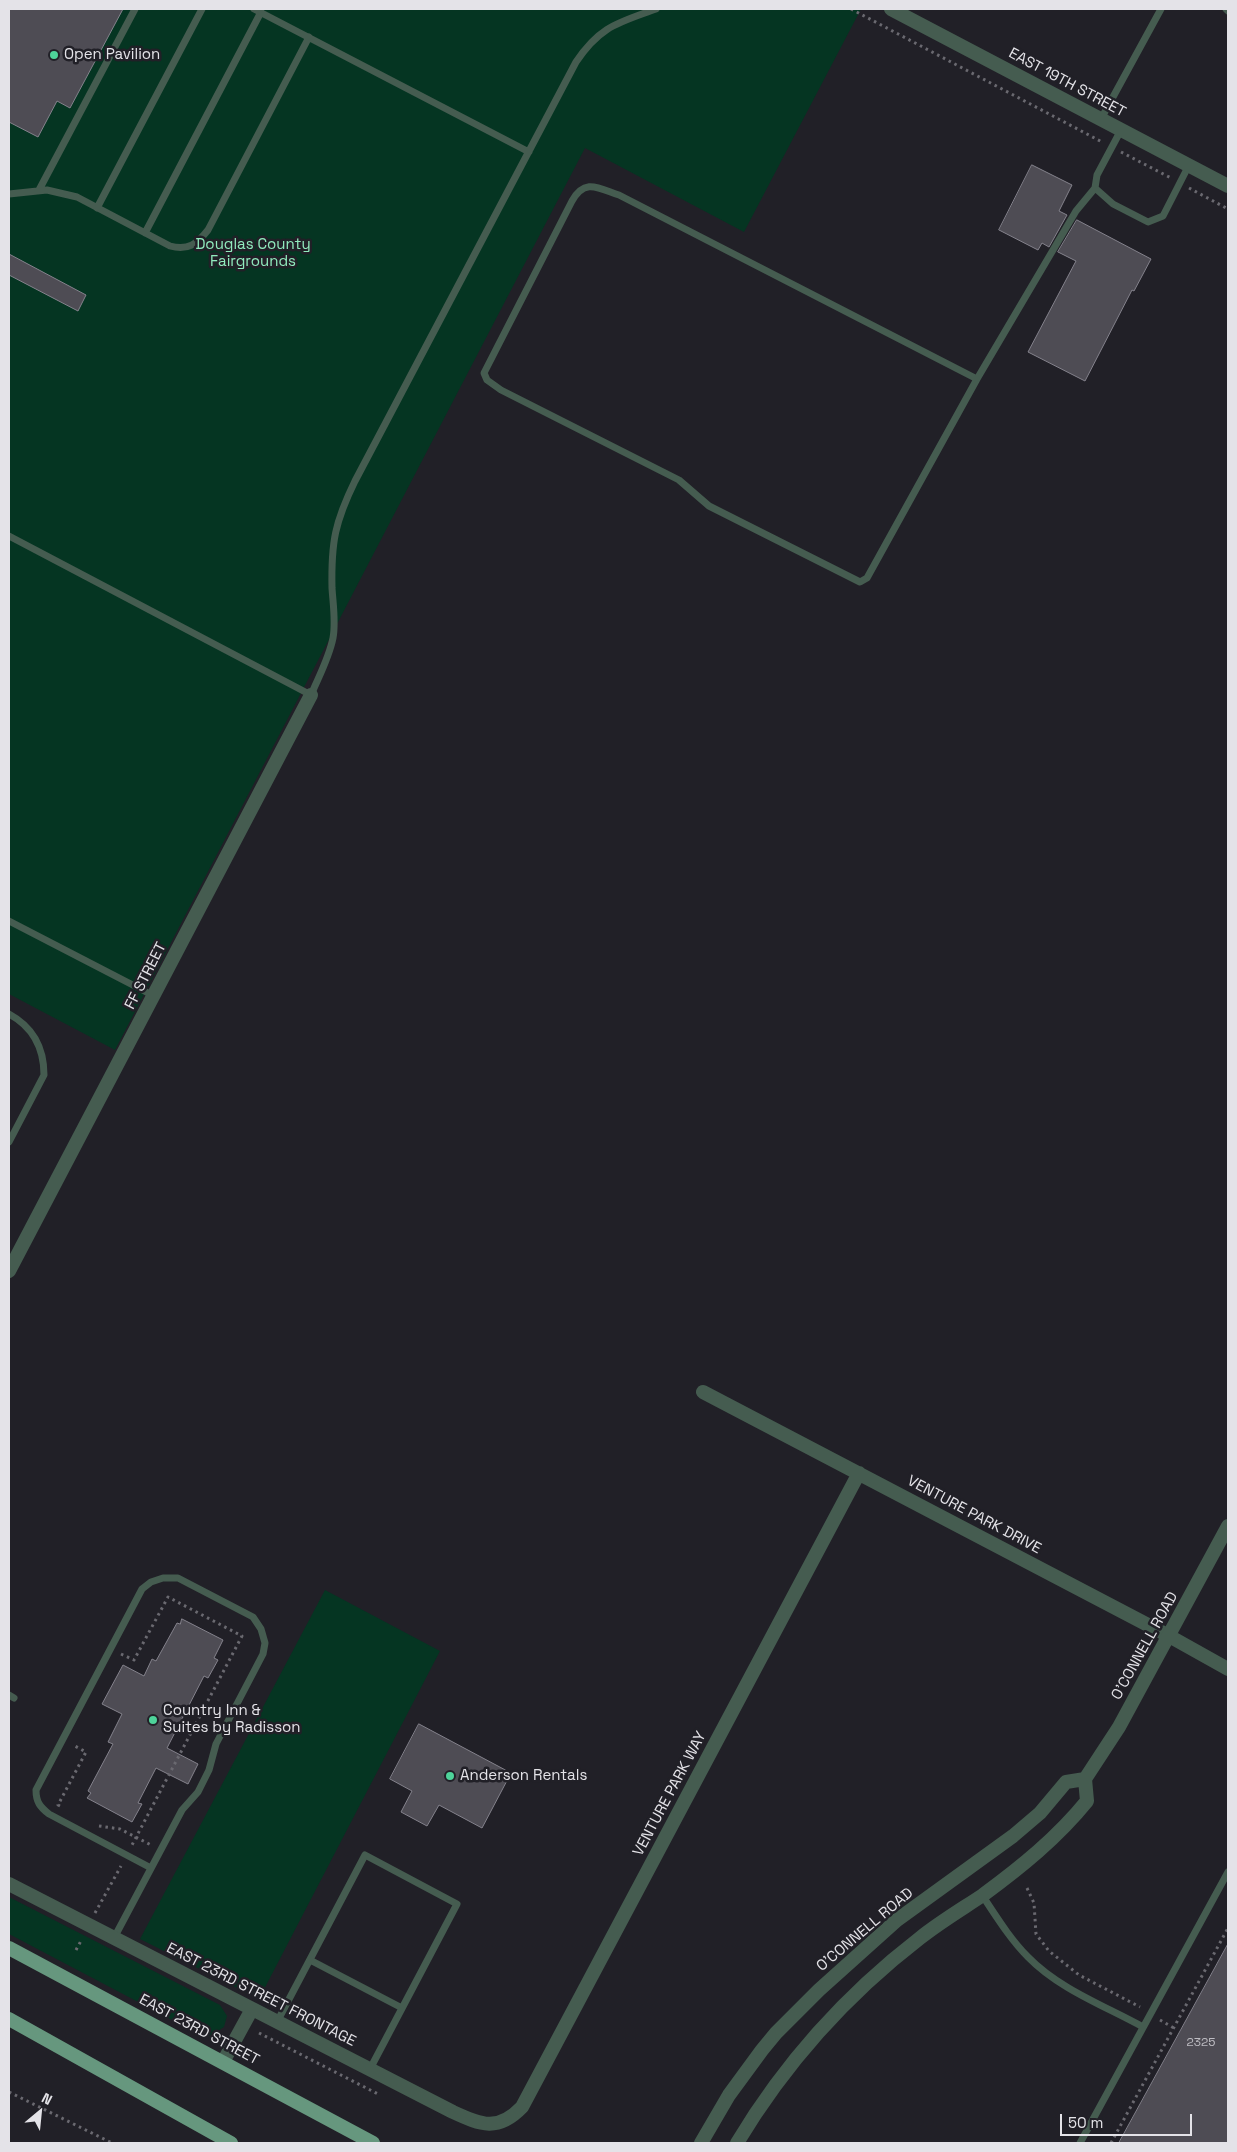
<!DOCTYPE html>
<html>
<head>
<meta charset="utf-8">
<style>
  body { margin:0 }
  #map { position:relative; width:1237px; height:2152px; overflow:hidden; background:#212027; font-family:"Space Grotesk",sans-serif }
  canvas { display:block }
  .frame { position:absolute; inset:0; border:10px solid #e4e3e8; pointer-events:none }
  .north { position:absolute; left:15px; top:2087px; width:50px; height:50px; -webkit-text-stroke:4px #212027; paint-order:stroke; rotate:28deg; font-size:14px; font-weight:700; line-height:20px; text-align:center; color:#e4e3e8 }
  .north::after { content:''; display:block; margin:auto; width:18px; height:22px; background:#e4e3e8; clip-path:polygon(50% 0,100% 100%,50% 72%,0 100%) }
  .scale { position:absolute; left:1060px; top:2114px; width:132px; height:22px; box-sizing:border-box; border:2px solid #e4e3e8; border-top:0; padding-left:6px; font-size:15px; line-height:18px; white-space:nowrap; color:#e4e3e8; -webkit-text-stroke:4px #212027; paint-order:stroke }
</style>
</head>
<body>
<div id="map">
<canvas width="1237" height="2152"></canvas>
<div class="frame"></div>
<div class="north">N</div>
<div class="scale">50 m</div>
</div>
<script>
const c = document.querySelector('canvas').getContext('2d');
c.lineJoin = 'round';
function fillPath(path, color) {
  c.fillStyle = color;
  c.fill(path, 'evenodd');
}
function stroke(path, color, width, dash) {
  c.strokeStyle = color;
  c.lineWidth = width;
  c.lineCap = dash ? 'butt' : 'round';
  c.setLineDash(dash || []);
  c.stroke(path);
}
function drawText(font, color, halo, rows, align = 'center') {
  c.font = font + ' "Space Grotesk",sans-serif';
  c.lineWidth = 5;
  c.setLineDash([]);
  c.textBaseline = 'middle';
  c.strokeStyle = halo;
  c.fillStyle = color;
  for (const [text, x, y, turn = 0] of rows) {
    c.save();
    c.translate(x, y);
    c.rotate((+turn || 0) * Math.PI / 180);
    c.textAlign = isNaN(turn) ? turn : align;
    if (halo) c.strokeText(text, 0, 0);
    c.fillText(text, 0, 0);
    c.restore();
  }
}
fillPath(new Path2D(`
  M9 9H861L744 232 585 148 115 1050 9 994Z
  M325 1590 440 1651 259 1999 140 1939Z
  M9 1897 220 2005 227 2016 224 2027 210 2036 199 2034 9 1934Z`), '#053522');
const building = new Path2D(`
  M9 9H123L70 108 57 101 38 137 9 122Z
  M1032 165 1072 185 1059 211 1067 215 1049 247 1042 243 1038 250 999 230Z
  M1077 220 1151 259 1134 291 1132 290 1085 381 1028 352 1076 261 1058 252Z
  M9 254 86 295 78 311 9 275Z
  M182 1619 223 1640 214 1658 218 1660 208 1678 204 1676 167 1748 198 1764 188 1784 156 1768 138 1803 142 1804 132 1822 87 1798 91 1793 88 1791 113 1744 108 1742 122 1714 102 1704 123 1665 144 1676 152 1659 156 1661 177 1623 180 1624Z
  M419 1724 511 1773 482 1828 439 1805 427 1826 401 1812 412 1791 390 1779Z
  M1228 1944V2143H1119Z`);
fillPath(building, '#4e4c54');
stroke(building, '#84828c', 1);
stroke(new Path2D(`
  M851 9 1102 142
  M1121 152 1171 178
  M1189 188 1228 209
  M121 1654 134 1660 168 1597 242 1636 132 1845
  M60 1806 58 1805 86 1752 73 1745
  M99 1826 120 1829 151 1845
  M1027 1888 1034 1903 1036 1934 1049 1951 1079 1975 1140 2007
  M95 1913 121 1866
  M76 1950 82 1939
  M1160 2020 1174 2028
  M259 2033 378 2094
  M9 2092 112 2143
  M1111 2143 1228 1928`), '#6a6970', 3, [2.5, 4]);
stroke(new Path2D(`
  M254 9 529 152
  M1226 9 1228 11
  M1101 119 1161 9
  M1121 130 1097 175 1095 188 1113 204 1148 222 1163 216 1189 165
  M39 190 135 9
  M9 194 47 190 77 197 170 246C188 251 197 244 208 230L309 37
  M97 208 202 9
  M145 233 261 12
  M977 379 867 578 860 582 709 506 679 480 501 390 487 380 484 373 572 201C585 178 598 188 619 195L977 379 1076 211 1095 188
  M9 536 311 695C319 676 329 658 333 638 336 622 333 604 332 588 331 542 335 522 355 481L576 62C600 26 618 23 656 9
  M9 921 154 996
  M9 1014C33 1027 44 1047 44 1075L9 1142
  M9 1695 14 1698
  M982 1895C996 1916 1010 1939 1028 1957 1059 1989 1105 2006 1143 2027
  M114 1938 182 1810 198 1792 209 1770 216 1744 263 1654 265 1643 261 1629 253 1617 178 1578H163L151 1582 142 1589 36 1790C36 1802 40 1807 49 1814L151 1868
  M310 1960 402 2008
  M277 2022 365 1855 457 1904 370 2069
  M1080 2143 1228 1872`), '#455c50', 7);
stroke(new Path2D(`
  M9 1271 311 695
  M703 1392 1169 1636
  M9 1884 453 2112C481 2125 498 2132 522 2107L859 1473
  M223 2062 252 2009`), '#455c50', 14);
stroke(new Path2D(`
  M891 9 1228 186
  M1169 1636 1228 1669
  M701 2143 729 2095 762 2050 776 2033 819 1990 897 1920 1013 1836 1040 1813 1066 1782 1085 1779 1119 1727 1228 1526
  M737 2143C785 2063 846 1995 920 1938 940 1922 962 1909 983 1895 1021 1867 1057 1838 1087 1801L1085 1779`), '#455c50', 14);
stroke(new Path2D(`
  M9 1948 373 2143
  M9 2019 231 2143`), '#66977e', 14);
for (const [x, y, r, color] of [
  [54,55,5,"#4ed39a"],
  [153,1720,5,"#4ed39a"],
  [450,1776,5,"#4ed39a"]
]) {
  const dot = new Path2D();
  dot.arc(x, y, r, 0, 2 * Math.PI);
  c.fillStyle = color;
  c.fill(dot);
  stroke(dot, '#212027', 2);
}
drawText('12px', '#bebdc3', null, [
  ["2325",1201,2043]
]);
drawText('15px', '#e4e3e8', '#212027', [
  ["Open Pavilion",64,55],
  ["Country Inn &",163,1711],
  ["Suites by Radisson",163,1728],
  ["Anderson Rentals",460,1776]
], 'left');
drawText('15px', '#e4e3e8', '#212027', [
  ["EAST 19TH STREET",1067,83,28],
  ["FF STREET",146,976,-63],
  ["VENTURE PARK DRIVE",974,1515,28],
  ["O'CONNELL ROAD",1145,1646,-61],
  ["VENTURE PARK WAY",670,1794,-62],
  ["O'CONNELL ROAD",865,1930,-40],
  ["EAST 23RD STREET FRONTAGE",261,1995,27],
  ["EAST 23RD STREET",199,2030,28]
]);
drawText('15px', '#91ebbe', '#212027', [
  ["Douglas County",253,245],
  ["Fairgrounds",253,262]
]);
</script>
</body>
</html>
